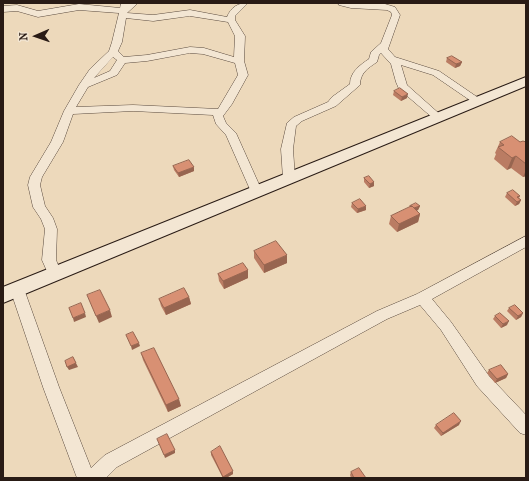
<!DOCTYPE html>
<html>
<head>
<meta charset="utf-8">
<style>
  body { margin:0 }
  #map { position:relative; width:529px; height:481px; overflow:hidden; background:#edd9bb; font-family:"IM FELL French Canon",serif }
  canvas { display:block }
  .frame { position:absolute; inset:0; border:4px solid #291b15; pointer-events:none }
  .north { position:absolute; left:16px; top:16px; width:40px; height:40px; -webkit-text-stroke:3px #f3e6d3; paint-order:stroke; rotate:268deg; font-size:11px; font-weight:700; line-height:16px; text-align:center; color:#291b15 }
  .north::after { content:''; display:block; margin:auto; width:14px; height:18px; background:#291b15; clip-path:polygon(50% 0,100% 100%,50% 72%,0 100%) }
</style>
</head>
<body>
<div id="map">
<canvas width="529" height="481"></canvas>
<div class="frame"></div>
<div class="north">N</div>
</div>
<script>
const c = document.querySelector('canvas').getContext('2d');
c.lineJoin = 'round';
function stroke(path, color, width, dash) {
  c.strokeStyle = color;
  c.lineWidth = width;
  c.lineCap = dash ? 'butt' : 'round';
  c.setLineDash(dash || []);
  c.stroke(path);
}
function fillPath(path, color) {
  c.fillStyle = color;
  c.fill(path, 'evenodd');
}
const minor = new Path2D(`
  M121 3H138L127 13 153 15 190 10 227 17C231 7 238 3 248 3L235 16V20L245 36 244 61 248 75 232 104 223 116 226 123 236 133 262 191 260 194 256 195 252 194 226 135 216 124 213 115 133 111 73 114 63 142 42 177 40 185 45 206 53 218 57 229 56 260 62 274 60 278 55 279 50 278 42 260 45 229 41 219 33 207 28 185 30 177 51 142 64 111 79 85 90 69 109 51 112 42 119 13 79 10 38 17 17 11 3 12V6L17 5 38 11 79 4 120 8ZM190 16 228 22 235 36 234 57 204 48 190 47 147 55 124 57 118 51 122 42 126 18 153 21ZM190 53 203 54 235 63 238 75 218 109 133 105 76 107 88 87 117 75 125 63 147 61ZM113 57 117 60 110 71 94 78Z
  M338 3 385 4 395 7 400 15 388 49 395 57 439 71 483 101 482 103H474L433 75 401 65 407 85 443 117 442 119H434L399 89 396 82 391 64 381 53 379 55 377 62C368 68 360 73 360 85L336 106 302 121 296 126 293 149 295 178 293 181H285L283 178 281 149 287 123 294 117 328 102 332 97 350 84C350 72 360 65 369 59L371 52 381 43 392 15 391 12 387 10 351 8 339 5Z
  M526 236V247L432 299 451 322 489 376 526 415V435L520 433 477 386 441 330 420 305 387 319 117 467 106 478H77L43 387 10 289 12 285 17 283 22 285 24 289 59 387 91 468 105 455 377 311 417 294Z`);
const secondary = new Path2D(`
  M526 77V86L3 303V287Z`);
stroke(minor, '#5a4a3e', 1);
stroke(secondary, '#291b15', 2);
fillPath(minor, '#f3e6d3');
fillPath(secondary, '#f3e6d3');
fillPath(new Path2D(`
  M447 58 462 62 460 66 455 68 446 62Z
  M394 91 407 98 401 101 393 95Z
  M500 142H526V176L523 177 511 168 507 170 494 159 496 154 495 153Z
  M173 166 194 171 179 177 174 170Z
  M364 178 374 182V186L369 188 364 182Z
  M507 193 520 196 519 198 521 200 519 204 515 206 505 197Z
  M352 203 366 210 357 213 351 207Z
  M410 206H420L418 210 416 211 420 214 418 222 397 232 389 224 391 216 409 208Z
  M254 251 287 263 264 273 254 258Z
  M248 270V278L224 289 219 281 218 274Z
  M189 297 191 304 166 315 161 306 159 299Z
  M509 308 523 313 521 317 516 320 507 311Z
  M495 316 507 325 501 328 493 319Z
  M141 353 181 406 168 412 143 360Z
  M489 370 508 374 506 378 495 383 487 373Z
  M436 425H459L441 436 434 428Z
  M211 452 233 474 226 478H223L211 455Z
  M351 472 366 478H351L350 475Z`), '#ba7c63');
fillPath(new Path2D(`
  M462 62 460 66 455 68 456 64Z
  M408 94 407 98 401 101 402 97Z
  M516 156 511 168 507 170 512 158Z
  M194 167V171L179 177 178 173Z
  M526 170V176L523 177Z
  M374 182V186L369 188 370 184Z
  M521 200 519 204 515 206 517 202Z
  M366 206V210L357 213 358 209Z
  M420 206 418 210 412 213 413 209Z
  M420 214 418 222 397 232 399 224Z
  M287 255V263L264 273V265Z
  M248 270V278L224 289 223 281Z
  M189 297 191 304 166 315 164 308Z
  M110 310 112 317 99 323 96 316Z
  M85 313 86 317 74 322 73 318Z
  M523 313 521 317 516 320 518 316Z
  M509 321 507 325 501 328 503 324Z
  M139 343 140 346 132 350 131 346Z
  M73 357 78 367 69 370 67 367Z
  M508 374 506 378 495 383 497 379Z
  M179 399 181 406 168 412 166 405Z
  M461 421 459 425 441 436 443 433Z
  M175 450V453L165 458 164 455Z
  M233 471V474L226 478H223V477Z`), '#976550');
const building = new Path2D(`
  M452 56 462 62 456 64 447 58Z
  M400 88 408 94 402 97 394 91Z
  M512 136 520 142 523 141 526 142V164L516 156 512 158 498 147 504 145 500 142Z
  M189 160 194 167 178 173 173 166Z
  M369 176 374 182 370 184 364 178Z
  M513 190 520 196 517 197 521 200 517 202 507 193Z
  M360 199 366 206 358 209 352 203Z
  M416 203 420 206 414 208 412 206 411 207 410 206Z
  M412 206 420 214 399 224 391 216Z
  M276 241 287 255 264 265 254 251Z
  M243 263 248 270 223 281 218 274Z
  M184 288 189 297 164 308 159 299Z
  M100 290 110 310 96 316 87 295Z
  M81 303 85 313 73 318 69 308Z
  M515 305 523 313 518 316 509 308Z
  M500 313 509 321 503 324 495 316Z
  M133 332 139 343 131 346 126 335Z
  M154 348 179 399 166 405 141 353Z
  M73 357 76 363 67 367 65 361Z
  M501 365 508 374 497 379 489 370Z
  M454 413 461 421 443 433 436 425Z
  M167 434 175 450 164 455 157 439Z
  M220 446 233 471 223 477 211 452Z
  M359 468 366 478H354L351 472Z`);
fillPath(building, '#d89073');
stroke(building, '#976550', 1);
</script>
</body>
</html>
